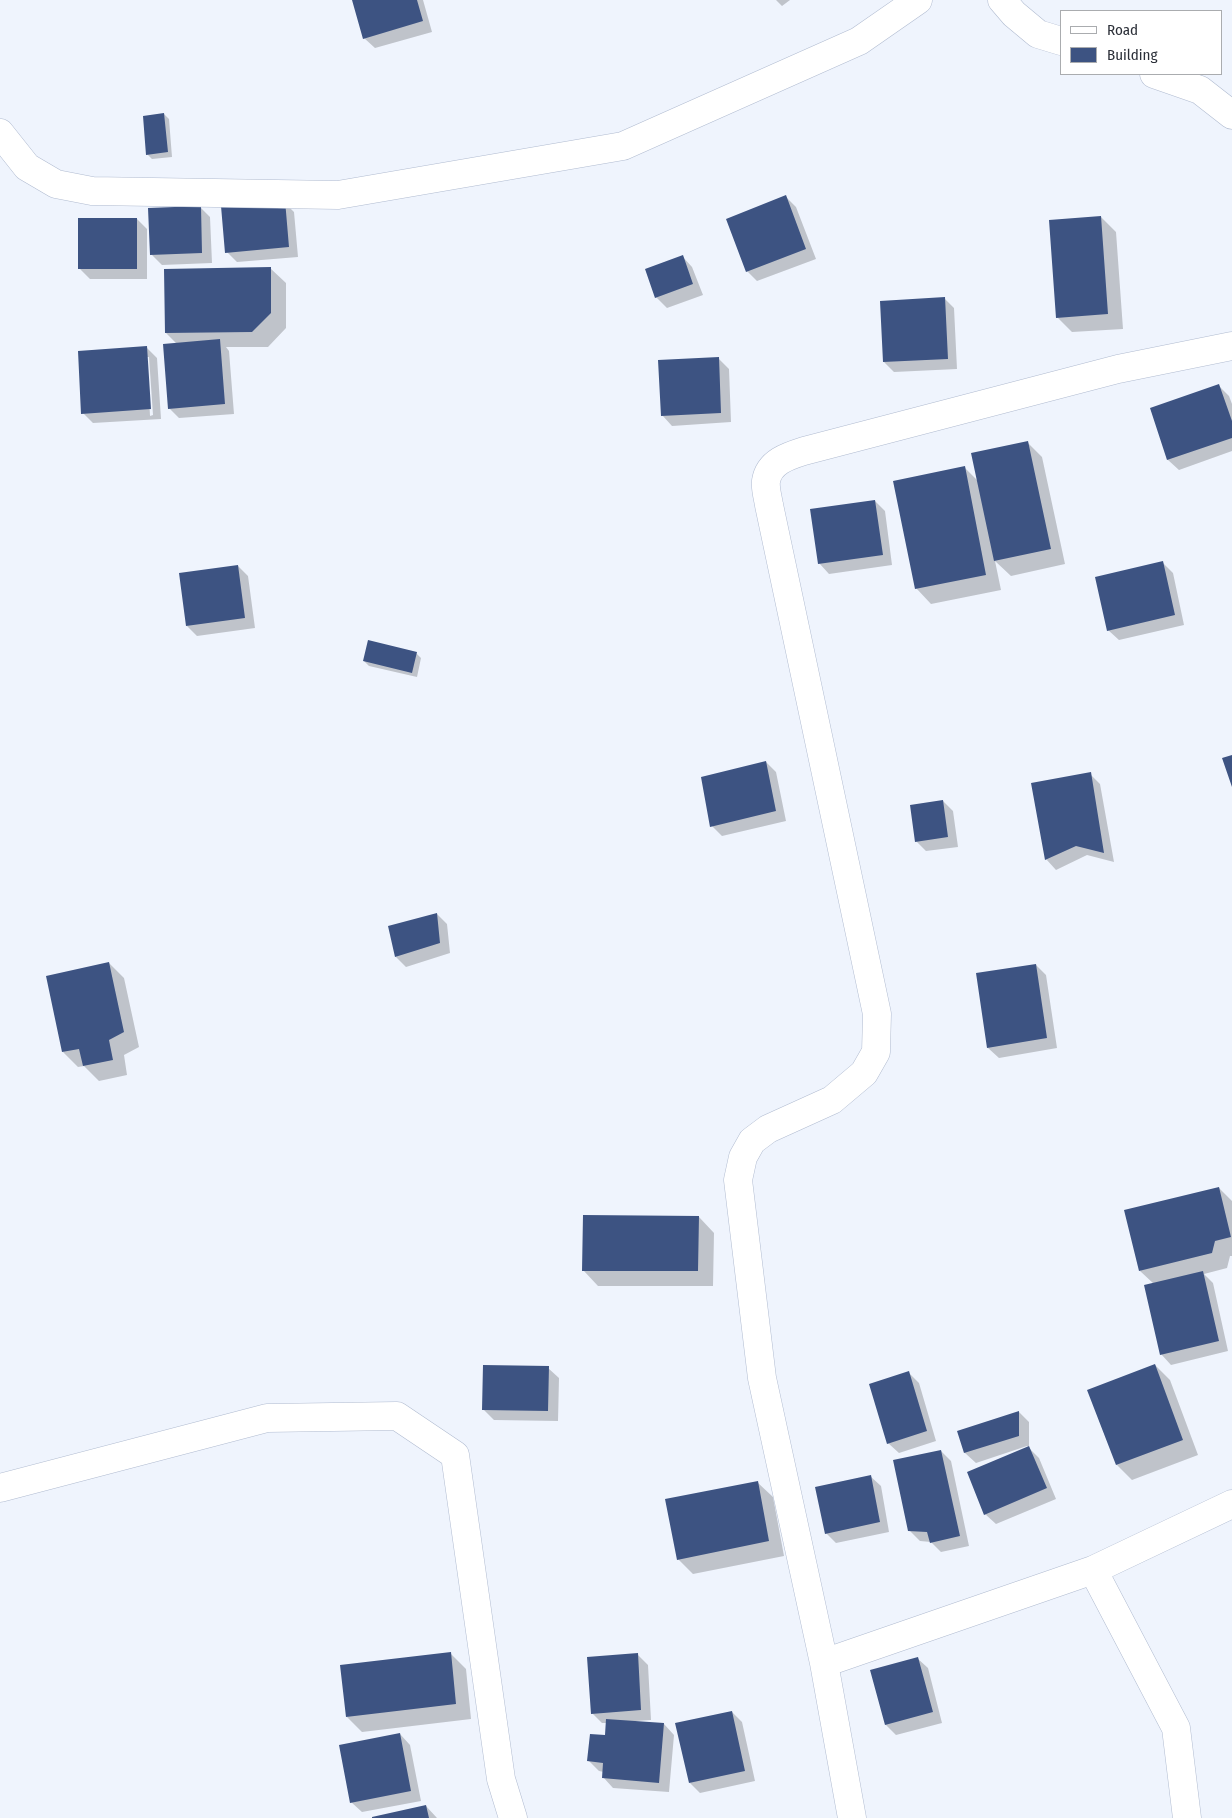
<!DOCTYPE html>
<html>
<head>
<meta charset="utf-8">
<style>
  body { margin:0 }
  #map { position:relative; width:1232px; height:1818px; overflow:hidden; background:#eff4fd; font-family:"Fira Sans Condensed",sans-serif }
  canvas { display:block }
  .legend { position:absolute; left:1060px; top:10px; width:162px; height:65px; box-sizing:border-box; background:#fff; border:1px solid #aaacaf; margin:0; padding:6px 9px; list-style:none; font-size:15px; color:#2b2f38 }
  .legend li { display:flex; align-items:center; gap:10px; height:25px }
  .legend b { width:25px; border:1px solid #aaacaf }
</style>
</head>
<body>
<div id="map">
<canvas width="1232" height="1818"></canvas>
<ul class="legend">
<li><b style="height:6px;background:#fff"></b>Road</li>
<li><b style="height:14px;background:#3d5382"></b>Building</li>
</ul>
</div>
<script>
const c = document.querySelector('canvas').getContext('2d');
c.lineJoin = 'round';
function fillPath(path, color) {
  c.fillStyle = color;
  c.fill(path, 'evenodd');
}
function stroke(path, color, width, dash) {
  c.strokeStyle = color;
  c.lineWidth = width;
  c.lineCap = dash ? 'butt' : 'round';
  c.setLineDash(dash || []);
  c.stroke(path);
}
fillPath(new Path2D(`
  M354 0H423L432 32 375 48 364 38Z
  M776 0H790L782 6Z
  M164 114 169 119 172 157 152 159 147 154Z
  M786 197 796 207 816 259 757 281 747 271Z
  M284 202 294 212 298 257 237 262 227 252Z
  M200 207 210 217 212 263 162 265 152 255Z
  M1101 217 1116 232 1123 329 1072 332 1057 317Z
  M137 219 147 229V279H90L80 269Z
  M682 256 692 267 703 295 667 308 656 297Z
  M270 268 286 283V328L268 347H226L229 351 234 414 179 418 169 408 177 344 166 333Z
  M944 298 954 308 957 369 894 372 884 362Z
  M147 348 157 358 161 419 93 423 83 413ZM147 357H149L153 415 150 416Z
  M718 358 729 369 731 422 672 426 662 415Z
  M1219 386 1229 396 1232 404V451L1179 470 1168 460 1151 409Z
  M1027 442 1042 457 1065 564 1011 576 995 561 1001 590 931 604 916 588 965 468 978 481Z
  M875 501 885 511 892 565 829 574 819 563Z
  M1163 563 1173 573 1184 625 1119 640 1108 630Z
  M238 566 248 576 255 628 197 636 187 626Z
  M416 653 421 658 417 677 369 666 364 661Z
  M766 762 776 772 786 821 722 836 712 826Z
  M1090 774 1100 784 1114 862 1087 855 1056 870 1046 859Z
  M943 801 953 811 958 847 926 851 916 841Z
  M437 914 447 924 450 953 406 967 396 957Z
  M109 963 124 978 139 1047 124 1055 127 1075 99 1081 84 1066 78 1067 63 1052Z
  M1036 965 1046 975 1057 1048 999 1058 988 1048Z
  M1219 1188 1232 1201V1256H1230L1227 1268 1204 1274 1213 1283 1228 1351 1171 1365 1161 1354 1154 1284 1140 1271Z
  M699 1217 714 1233 713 1286H598L583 1270Z
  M1155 1365 1170 1380 1198 1455 1132 1480 1117 1465Z
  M548 1368 559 1378 558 1421 494 1420 483 1409Z
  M908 1372 919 1383 936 1441 899 1453 888 1443Z
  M1019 1412 1029 1422V1446H1027L1039 1458 1056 1499 996 1524 985 1514 1028 1448 1027 1446 976 1463 965 1453 959 1431Z
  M941 1451 951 1461 969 1546 941 1552 931 1542 920 1541 910 1531Z
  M870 1476 881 1486 889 1532 836 1543 826 1533Z
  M757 1482 773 1497 784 1556 693 1574 678 1559Z
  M450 1653 466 1669 471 1719 362 1732 347 1717Z
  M637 1654 648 1665 651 1720 636 1721V1722L664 1724 674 1735 669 1792 613 1788 603 1777 604 1772 599 1771 589 1761 606 1736 607 1723H602L592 1713Z
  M917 1658 928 1668 942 1723 896 1735 886 1725 872 1671Z
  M732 1712 742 1722 755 1781 700 1793 690 1783Z
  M400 1734 410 1745 421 1801 362 1812 351 1802Z
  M426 1806 437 1818H374Z`), '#0003');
fillPath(new Path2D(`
  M352 0H417L423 21 363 39Z
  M164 113 168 152 146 155 143 116Z
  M786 195 806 249 746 272 726 219Z
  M285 200 289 247 225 253 221 206Z
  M201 206 202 253 150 255 148 208Z
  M1101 216 1108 314 1056 318 1049 220Z
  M78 218H137V269H78Z
  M683 255 693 284 655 298 645 269Z
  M271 267V313L252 332 165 333 164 269Z
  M945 297 948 359 883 362 880 301Z
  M220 339 225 404 168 409 163 344Z
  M147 346 151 409 81 414 78 351Z
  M719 357 721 413 661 416 658 360Z
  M1219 384 1232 421V438L1167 460 1150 408Z
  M1028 441 1051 549 994 561 971 453Z
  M965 466 986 575 915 589 893 481Z
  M875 500 883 555 818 564 810 509Z
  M1163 561 1175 615 1107 631 1095 577Z
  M238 565 245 618 186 626 179 573Z
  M368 640 417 652 412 673 363 661Z
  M1232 755V787L1222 758Z
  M766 761 776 811 710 827 701 777Z
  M1091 772 1104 853 1076 846 1045 860 1031 783Z
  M943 800 948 837 915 842 910 805Z
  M437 913 440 943 395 957 388 926Z
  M109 962 124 1032 109 1040 113 1060 83 1066 79 1049 62 1052 46 976Z
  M1036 964 1047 1038 987 1048 976 973Z
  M1219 1187 1231 1237 1215 1241 1212 1253 1139 1271 1124 1210Z
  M583 1215 699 1216 698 1271H582Z
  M1203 1271 1219 1341 1160 1355 1144 1285Z
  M1155 1364 1183 1440 1116 1465 1087 1390Z
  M483 1365 549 1366 548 1411 482 1410Z
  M909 1371 927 1431 887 1444 869 1384Z
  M1019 1411V1436L964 1453 957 1431Z
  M1029 1446 1047 1488 984 1515 967 1472Z
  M941 1450 960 1536 930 1543 927 1532 908 1531 893 1460Z
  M871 1475 880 1522 825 1534 815 1487Z
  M758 1481 769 1541 677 1560 665 1499Z
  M451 1652 456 1704 346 1717 340 1665Z
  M638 1653 641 1710 591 1714 587 1657Z
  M918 1657 933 1712 885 1725 870 1670Z
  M732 1711 745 1771 689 1783 675 1723Z
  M606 1719 664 1723 659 1783 602 1778 603 1763 587 1761 590 1734 605 1735Z
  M400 1733 411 1791 350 1803 339 1745Z
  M426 1805 429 1818H372V1817Z`), '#3d5382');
const street = new Path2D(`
  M1002 0 1014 14 1038 34 1061 41
  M1154 74 1200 90 1232 115
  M0 133 27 167 56 184 92 191 338 195 623 146 859 41 918 0
  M0 1488 267 1418 397 1416 455 1455 501 1779 513 1818
  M1093 1570 1176 1728 1187 1818
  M824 1663 1093 1570 1232 1504
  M852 1818 824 1663 762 1378 738 1180 743 1157 752 1141 768 1129 832 1100 864 1073 876 1052 877 1014 769 505C768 498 765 489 766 481 769 462 788 456 804 451L1118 369 1232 346`);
stroke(street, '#b0bbd0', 29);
stroke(street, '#fff', 28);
</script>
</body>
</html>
